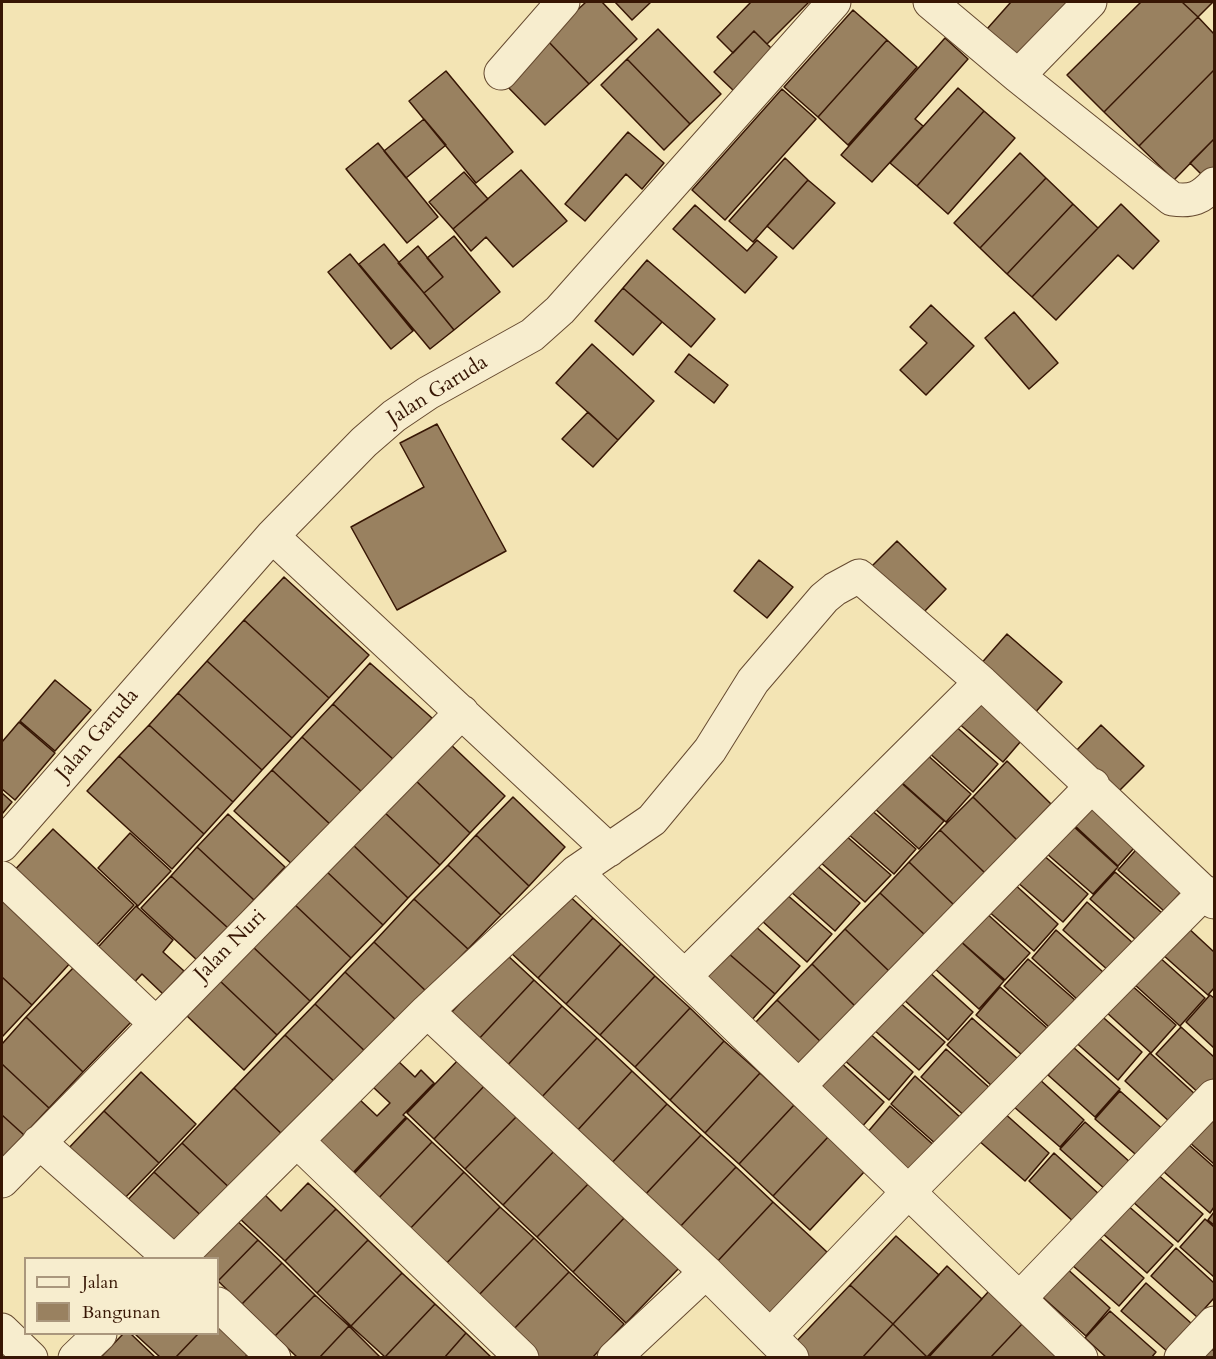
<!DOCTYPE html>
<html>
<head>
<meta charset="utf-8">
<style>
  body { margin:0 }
  #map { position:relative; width:1216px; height:1359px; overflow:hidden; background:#f3e4b4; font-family:Cardo,serif }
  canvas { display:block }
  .frame { position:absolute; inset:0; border:3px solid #371604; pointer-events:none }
  .legend { position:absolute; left:24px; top:1257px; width:195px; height:78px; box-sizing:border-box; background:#f7edce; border:2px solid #aa977d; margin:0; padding:8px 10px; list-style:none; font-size:18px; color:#371604 }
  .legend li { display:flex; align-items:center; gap:12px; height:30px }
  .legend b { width:30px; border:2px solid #aa977d }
</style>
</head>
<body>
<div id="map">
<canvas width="1216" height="1359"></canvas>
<div class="frame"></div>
<ul class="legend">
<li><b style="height:8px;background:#f7edce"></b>Jalan</li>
<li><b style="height:16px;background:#998160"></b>Bangunan</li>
</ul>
</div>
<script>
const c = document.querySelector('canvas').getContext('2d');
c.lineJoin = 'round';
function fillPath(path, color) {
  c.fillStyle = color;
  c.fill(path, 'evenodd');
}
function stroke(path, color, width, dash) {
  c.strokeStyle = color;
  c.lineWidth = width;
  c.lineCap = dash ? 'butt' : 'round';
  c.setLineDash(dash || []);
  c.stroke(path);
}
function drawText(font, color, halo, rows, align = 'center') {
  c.font = font + ' Cardo,serif';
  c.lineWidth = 4.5;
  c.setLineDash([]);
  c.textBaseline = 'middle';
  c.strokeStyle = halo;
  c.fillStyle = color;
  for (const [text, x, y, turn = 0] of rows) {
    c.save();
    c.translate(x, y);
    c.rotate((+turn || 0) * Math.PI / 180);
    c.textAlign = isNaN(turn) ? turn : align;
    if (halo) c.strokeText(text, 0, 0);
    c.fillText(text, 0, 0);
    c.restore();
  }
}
const building = new Path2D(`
  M586 2H602L637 39 589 84 546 39Z
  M615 2H651L632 20Z
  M751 2H809L767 44 754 31 733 53 717 37Z
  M1011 2H1068L1011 66 979 38Z
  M1141 2H1182L1198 17 1104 112 1067 75Z
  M1182 2H1213L1198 17Z
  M853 10 887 40 818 117 784 87Z
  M1198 17 1214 34V70L1139 146 1104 112Z
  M658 29 721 94 690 124 627 59Z
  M754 31 774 51 735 92 714 72Z
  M945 38 968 59 915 119 923 126 872 182 841 155Z
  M546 39 589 84 545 125 502 81Z
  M887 40 917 67 848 145 818 117Z
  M627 59 690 124 664 150 601 85Z
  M1214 70V139L1174 180 1139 146Z
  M446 71 513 152 476 183 409 101Z
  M958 88 984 111 917 186 890 163Z
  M782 89 816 119 725 220 692 190Z
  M984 111 1015 138 948 214 917 186Z
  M424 119 446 145 406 178 384 151Z
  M628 132 664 163 642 189 626 174 585 221 565 204Z
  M1214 139V182L1212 185 1190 163Z
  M378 143 438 217 407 243 346 169Z
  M1020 153 1046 178 980 248 954 223Z
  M785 158 808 180 753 242 729 221Z
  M521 170 567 221 513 267 486 237 471 251 453 229Z
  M464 172 488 199 453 229 429 202Z
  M1046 178 1073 204 1007 274 980 248Z
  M808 180 835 203 793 249 767 226Z
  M1073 204 1098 228 1032 297 1007 274Z
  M1121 204 1159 241 1133 269 1118 255 1056 320 1032 297Z
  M695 205 747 251 757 240 777 257 745 293 673 229Z
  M454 236 500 292 454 330 424 293 443 277 427 258Z
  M384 244 454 330 430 349 359 264Z
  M418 246 443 277 424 293 398 263Z
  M350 254 413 331 391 349 328 272Z
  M647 260 715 319 691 347 623 288Z
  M623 288 662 322 633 355 595 321Z
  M931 305 974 346 926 395 900 370 927 343 910 327Z
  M1014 312 1058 363 1029 389 985 338Z
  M592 344 654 401 618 440 556 383Z
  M689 354 728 385 714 403 675 372Z
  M588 412 618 440 593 467 562 439Z
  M437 424 506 551 397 610 351 527 424 487 400 443Z
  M897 541 946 589 921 615 872 566Z
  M759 560 793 587 767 618 734 591Z
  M284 577 369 655 329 698 244 620Z
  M244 620 329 698 292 738 207 661Z
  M1007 634 1062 682 1033 715 979 666Z
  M207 661 292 738 262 770 178 693Z
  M370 663 432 718 394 760 333 704Z
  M55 680 91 710 55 751 20 721Z
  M178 693 262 770 233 802 149 725Z
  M981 693 1027 734 1003 762 956 721Z
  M333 704 394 760 363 793 302 737Z
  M19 722 55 753 15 800 2 789V742Z
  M952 723 998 764 973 792 927 751Z
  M149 725 233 802 204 834 119 756Z
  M1101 725 1144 766 1115 795 1073 754Z
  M302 737 363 793 332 826 272 770Z
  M447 741 505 796 470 833 412 777Z
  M924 752 971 794 946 822 899 780Z
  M119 756 204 834 172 869 87 791Z
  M1007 761 1051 804 1017 840 973 797Z
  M272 770 332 826 295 867 234 811Z
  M412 777 470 833 440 865 382 810Z
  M898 780 944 821 919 849 873 807Z
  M2 793 12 802 2 814Z
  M513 797 565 847 529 886 476 835Z
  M973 797 1017 840 985 873 940 830Z
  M1097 798 1142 839 1118 866 1073 824Z
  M869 808 916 849 894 874 847 833Z
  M382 810 440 865 408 898 350 842Z
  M228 814 285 867 254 900 197 847Z
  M1072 825 1118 867 1093 894 1046 853Z
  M53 829 134 905 92 950 10 875Z
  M940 830 985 873 954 905 909 862Z
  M130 833 171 871 138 906 98 868Z
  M844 834 891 875 865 902 819 861Z
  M476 835 529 886 501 915 448 865Z
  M350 842 408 898 383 925 325 870Z
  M1143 842 1189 883 1164 911 1118 870Z
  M197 847 254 900 228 928 171 876Z
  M1041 853 1088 894 1063 922 1016 881Z
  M909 862 954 905 925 935 880 893Z
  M814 863 860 903 835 931 789 890Z
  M448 865 501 915 468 949 414 899Z
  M325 870 383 925 351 958 293 903Z
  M1115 872 1162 913 1136 940 1090 899Z
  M171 876 228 928 198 961 141 908Z
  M1012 882 1058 924 1034 951 987 910Z
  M564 891 593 918 538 978 509 951Z
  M785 893 832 934 807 962 761 920Z
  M880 893 925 935 890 972 845 929Z
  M2 895 72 961 32 1005 2 977Z
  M414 899 468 949 427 992 374 942Z
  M1087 902 1134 944 1109 971 1063 930Z
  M293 903 351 958 310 1001 252 946Z
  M136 906 173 940 163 952 184 971 163 994 142 974 126 991 89 957Z
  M984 911 1030 953 1005 980 958 939Z
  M593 918 621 944 566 1004 538 978Z
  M754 925 800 966 775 994 728 953Z
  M1186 926 1214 952V988L1208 995 1162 954Z
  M845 929 890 972 856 1007 812 964Z
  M1056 930 1103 972 1078 1000 1032 958Z
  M958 939 1004 981 979 1009 933 967Z
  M374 942 427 992 398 1022 345 972Z
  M621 944 655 976 600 1035 566 1004Z
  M252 946 310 1001 277 1035 219 980Z
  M728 953 775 994 750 1022 704 981Z
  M506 954 534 980 476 1042 448 1016Z
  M1158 956 1205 998 1180 1026 1134 984Z
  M1028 959 1075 1000 1050 1028 1004 986Z
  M812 964 856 1007 822 1043 777 1000Z
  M74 967 132 1021 83 1072 26 1017Z
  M927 970 973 1012 948 1040 902 998Z
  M345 972 398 1022 368 1054 315 1004Z
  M655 976 690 1008 635 1067 600 1035Z
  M2 977 32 1005 2 1037Z
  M219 980 277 1035 244 1070 186 1015Z
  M534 980 562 1006 505 1068 476 1042Z
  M1129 983 1176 1025 1151 1053 1105 1011Z
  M1000 987 1047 1028 1022 1055 976 1015Z
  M1210 995 1214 998V1048L1186 1022Z
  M777 1000 822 1043 798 1068 754 1024Z
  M898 1001 945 1042 919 1070 873 1029Z
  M315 1004 368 1054 338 1085 285 1035Z
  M562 1006 597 1038 539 1100 505 1068Z
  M690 1008 724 1041 670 1100 635 1067Z
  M1096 1011 1142 1052 1118 1080 1072 1039Z
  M26 1017 83 1072 49 1108 2 1064V1044Z
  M972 1018 1018 1059 993 1087 947 1045Z
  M1181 1027 1214 1057V1082L1202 1096 1156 1054Z
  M867 1031 913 1072 889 1100 842 1058Z
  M285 1035 338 1085 287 1139 234 1088Z
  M597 1038 632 1071 575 1133 539 1100Z
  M724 1041 760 1073 705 1133 670 1100Z
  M1073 1047 1120 1089 1095 1117 1048 1075Z
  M946 1049 992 1090 967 1118 921 1077Z
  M1150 1053 1196 1095 1171 1123 1125 1081Z
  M461 1057 488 1082 434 1139 407 1113Z
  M838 1060 884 1102 860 1129 813 1088Z
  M398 1061 415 1077 421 1070 434 1083 403 1115 406 1117 348 1178 314 1146 359 1099 377 1116 390 1103 373 1087Z
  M2 1064 49 1108 24 1135 2 1115Z
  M632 1071 667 1104 609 1166 575 1133Z
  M141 1072 196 1124 159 1163 104 1111Z
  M760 1073 794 1105 739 1164 705 1133Z
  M915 1076 961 1118 937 1145 891 1104Z
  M1038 1078 1084 1120 1060 1147 1013 1106Z
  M488 1082 520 1113 465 1169 434 1139Z
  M234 1088 287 1139 235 1193 182 1143Z
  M1120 1091 1166 1132 1142 1160 1095 1119Z
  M667 1104 701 1135 643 1197 609 1166Z
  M794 1105 828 1137 773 1196 739 1164Z
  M890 1106 937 1148 913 1176 866 1134Z
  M104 1111 159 1163 119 1204 65 1152Z
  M1003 1112 1049 1153 1025 1181 978 1140Z
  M520 1113 557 1148 503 1205 465 1169Z
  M2 1115 24 1135 2 1159Z
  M1214 1115V1164L1188 1141Z
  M407 1118 432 1142 374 1203 349 1179Z
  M1085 1122 1131 1163 1106 1190 1060 1149Z
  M701 1135 736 1167 678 1229 643 1197Z
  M828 1137 865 1171 810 1230 773 1196Z
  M432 1142 464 1172 406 1233 374 1203Z
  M182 1143 235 1193 208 1222 154 1172Z
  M1188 1144 1214 1167V1207L1210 1213 1163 1171Z
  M557 1148 591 1181 537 1237 503 1205Z
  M1054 1153 1100 1195 1075 1223 1029 1181Z
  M736 1167 773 1202 715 1264 678 1229Z
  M154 1172 208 1222 175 1257 122 1206Z
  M464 1172 500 1207 442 1268 406 1233Z
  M1156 1173 1203 1214 1178 1242 1132 1201Z
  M591 1181 627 1215 573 1272 537 1237Z
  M308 1183 336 1209 285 1261 238 1217 262 1192 281 1211Z
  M773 1202 827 1252 769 1314 715 1264Z
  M1126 1204 1173 1245 1147 1273 1101 1232Z
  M500 1207 534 1238 475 1299 442 1268Z
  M336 1209 368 1240 317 1293 285 1261Z
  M1214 1212V1225L1208 1220Z
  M627 1215 681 1266 626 1323 573 1272Z
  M234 1218 258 1240 218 1281V1258H196Z
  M1205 1219 1214 1227V1277L1180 1247Z
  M896 1236 939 1275 893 1324 850 1285Z
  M1098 1237 1144 1278 1119 1306 1072 1265Z
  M534 1238 569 1272 510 1333 475 1299Z
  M258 1240 282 1263 242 1304 218 1281Z
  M368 1240 402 1273 351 1326 317 1293Z
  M1176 1248 1214 1283V1298L1197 1317 1151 1276Z
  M282 1263 315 1295 275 1336 242 1304Z
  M947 1266 982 1299 927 1357 893 1324Z
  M1064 1266 1110 1308 1086 1336 1039 1294Z
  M569 1272 624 1324 592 1358H536L510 1333Z
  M402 1273 435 1304 385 1357 351 1326Z
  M1146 1283 1192 1324 1168 1352 1121 1311Z
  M850 1285 893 1324 862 1358H807L793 1345Z
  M989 1291 1023 1323 990 1358H928Z
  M315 1295 349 1326 319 1358H298L275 1336Z
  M435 1304 466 1333 444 1358 385 1357Z
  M1110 1311 1156 1352 1151 1358H1107L1085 1338Z
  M218 1316 253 1349 244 1358H175L198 1334H218Z
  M1023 1323 1058 1355 1055 1358H990Z
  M893 1324 927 1357V1358H862Z
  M349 1326 381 1358H319Z
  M466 1333 492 1358H444Z
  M123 1334H131L156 1358H100Z
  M135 1334H198L175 1358H161Z
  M1209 1347 1214 1351V1358H1199Z`);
fillPath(building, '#998160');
stroke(building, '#371604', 1.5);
const minor = new Path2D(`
  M930 2 1018 76 1172 199C1192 202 1201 198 1214 184
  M501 73 563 2
  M1018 76 1090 2
  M272 536 609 850
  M2 845 272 536 364 442 394 416 428 393 532 335 560 310 834 2
  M576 872 1081 1358
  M2 878 155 1023
  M685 976 981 682
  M427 1011 706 1272 792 1358
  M799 1086 1093 785
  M297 1141 522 1358
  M39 1142 170 1258
  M2 1181 462 712
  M179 1258 427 1011 576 872 652 820 710 750 753 681 824 598 835 589 859 576 981 682 1214 902
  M1020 1298 1214 1096
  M218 1304 274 1358
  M2 1330 31 1358
  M770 1336 909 1191 1205 892
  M75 1358 100 1334
  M614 1358 706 1272
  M1181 1358 1214 1323`);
stroke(minor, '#664a30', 35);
stroke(minor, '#f7edce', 33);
drawText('21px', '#371604', '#f7edce', [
  ["Jalan Garuda",438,391,-32],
  ["Jalan Garuda",98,735,-49],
  ["Jalan Nuri",231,946,-45]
]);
</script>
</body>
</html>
